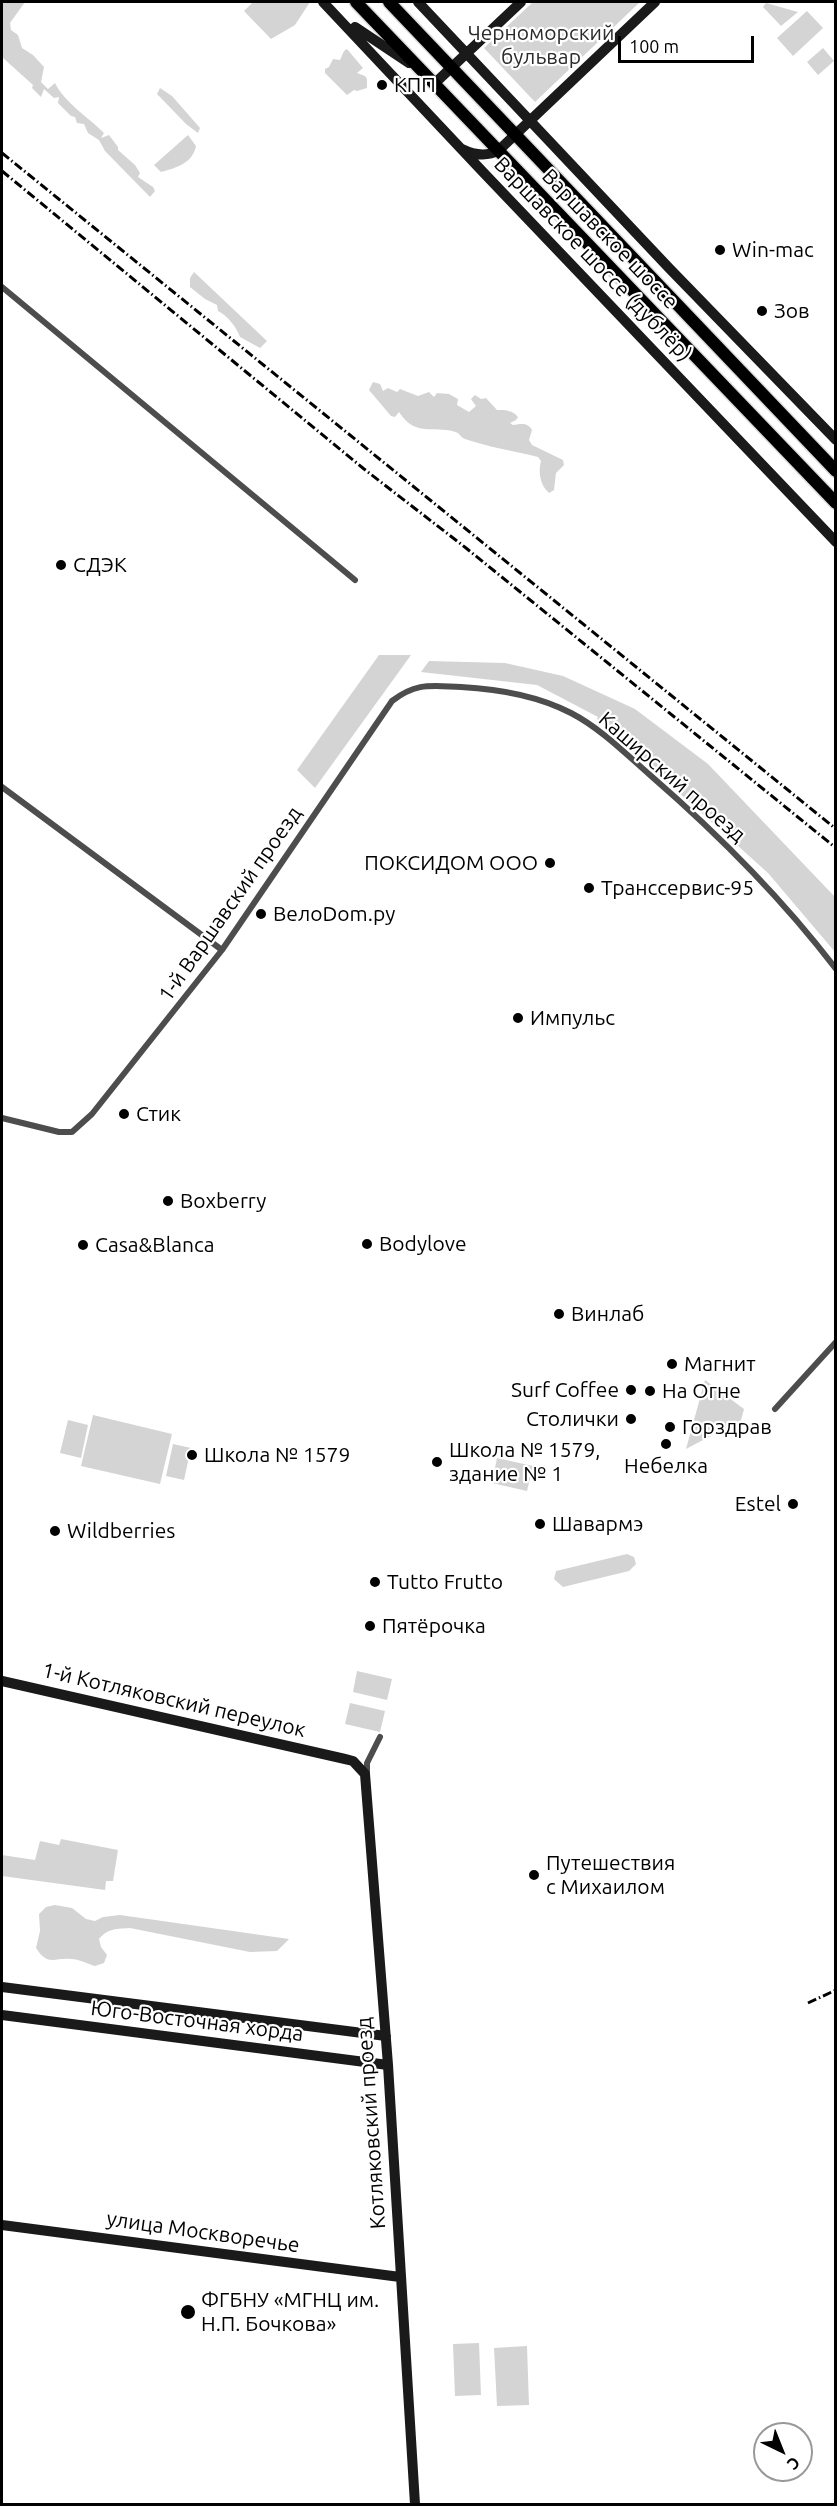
<!DOCTYPE html>
<html>
<head>
<meta charset="utf-8">
<style>
  body { margin:0 }
  #map { position:relative; width:837px; height:2506px; overflow:hidden; background:#fff; font-family:Ubuntu,sans-serif }
  canvas { display:block }
  .frame { position:absolute; inset:0; border:3px solid #000; pointer-events:none }
  .north { position:absolute; left:753px; top:2422px; width:60px; height:60px; box-sizing:border-box; background:#fff; border:2px solid #999; border-radius:50%; rotate:137deg; font-size:16px; font-weight:700; line-height:24px; text-align:center; color:#000 }
  .north::after { content:''; display:block; margin:auto; width:21px; height:27px; background:#000; clip-path:polygon(50% 0,100% 100%,50% 72%,0 100%) }
  .scale { position:absolute; left:618px; top:36px; width:136px; height:27px; box-sizing:border-box; border:3px solid #000; border-top:0; padding-left:8px; font-size:18px; line-height:21px; white-space:nowrap; color:#000; -webkit-text-stroke:4px #fff; paint-order:stroke }
</style>
</head>
<body>
<div id="map">
<canvas width="837" height="2506"></canvas>
<div class="frame"></div>
<div class="north">С</div>
<div class="scale">100 m</div>
</div>
<script>
const c = document.querySelector('canvas').getContext('2d');
c.lineJoin = 'round';
function fillPath(path, color) {
  c.fillStyle = color;
  c.fill(path, 'evenodd');
}
function stroke(path, color, width, dash) {
  c.strokeStyle = color;
  c.lineWidth = width;
  c.lineCap = dash ? 'butt' : 'round';
  c.setLineDash(dash || []);
  c.stroke(path);
}
function drawText(font, color, halo, rows, align = 'center') {
  c.font = font + ' Ubuntu,sans-serif';
  c.lineWidth = 4.5;
  c.setLineDash([]);
  c.textBaseline = 'middle';
  c.strokeStyle = halo;
  c.fillStyle = color;
  for (const [text, x, y, turn = 0] of rows) {
    c.save();
    c.translate(x, y);
    c.rotate((+turn || 0) * Math.PI / 180);
    c.textAlign = isNaN(turn) ? turn : align;
    if (halo) c.strokeText(text, 0, 0);
    c.fillText(text, 0, 0);
    c.restore();
  }
}
fillPath(new Path2D(`
  M2 2H25L10 23 11 30 18 35 22 48 33 55 44 67 41 82 48 89 55 83C64 102 88 117 104 133L101 138 109 135 118 147V150L135 165 140 173 138 177 153 187 155 191 150 197 105 151 99 140 88 133 84 124 77 123 75 117 71 116 58 103 59 97 54 98 44 89 41 97 32 88 33 85 2 57Z
  M253 2H310L295 25 271 39 244 11Z
  M533 2H640L535 102 484 48Z
  M766 3 798 12 781 26 763 7Z
  M807 11 823 28 793 56 777 38Z
  M823 48 834 61 818 75 807 62Z
  M347 49 363 68 357 73 365 76 367 79V88L357 91 354 90 347 95 325 73V69L329 67 333 59 340 60 344 51Z
  M160 88 172 96 200 128 198 133 186 124 160 97 157 94Z
  M188 135 196 146C193 163 176 168 161 172L154 165Z
  M194 272 267 341 260 348 240 337C237 328 227 315 218 311L217 305 205 299 190 287V278Z
  M373 382 380 384 383 391 388 388 397 392 400 389 418 396 429 392 434 397 437 393 449 394 458 399 457 405 469 412 476 406 471 399 475 395 481 399 486 398 497 410C505 410 513 410 518 417L516 420 510 423 513 425C522 424 527 422 532 430L529 440 532 445 563 460 564 465 556 473 554 490 549 493C540 485 538 472 541 461L538 457C514 451 488 447 465 439 462 438 460 435 458 433 437 424 416 439 399 412L395 417 391 416 369 390Z
  M379 655H411L315 788 297 770Z
  M429 661 505 663 563 676 635 709 708 764 835 897V952L768 873 597 719 598 717 537 685 421 672Z
  M705 1380 744 1409 741 1420 686 1449Z
  M93 1415 172 1434 160 1484 81 1466Z
  M68 1420 88 1425 81 1458 60 1453Z
  M173 1444 191 1448 184 1480 166 1476Z
  M497 1458 533 1466 527 1491 492 1483Z
  M627 1554 634 1557 636 1564 629 1571 563 1587 554 1579 556 1571Z
  M357 1671 392 1679 387 1700 353 1692Z
  M350 1703 385 1711 380 1732 345 1724Z
  M61 1839 118 1850 113 1881H106L105 1890 2 1876V1855L35 1860 40 1841 59 1845Z
  M55 1905 72 1908 86 1919 95 1921 103 1917 120 1915 289 1939 277 1951 250 1952 130 1928C117 1929 108 1928 99 1939L101 1947 107 1955 104 1963 95 1966C88 1964 79 1959 71 1959 55 1957 48 1967 36 1948L40 1931 39 1914 46 1907Z
  M479 2343 481 2395 455 2396 453 2344Z
  M527 2346 529 2405 497 2406 494 2348Z`), '#d4d4d4');
const primary = new Path2D(`
  M356 2 836 503
  M389 2 836 471`);
stroke(primary, '#dbdbdb', 15);
stroke(new Path2D(`
  M2 287 355 580
  M2 787 222 950
  M2 1118 59 1132H72L92 1114 222 950 392 701C417 682 431 686 461 687 499 689 536 695 571 713 600 728 625 753 650 775 718 834 781 897 836 969
  M775 1409 836 1342
  M367 1777V1763L380 1737`), '#4d4d4d', 6);
stroke(new Path2D(`
  M323 2 482 171 836 542
  M418 2 669 268 836 440
  M355 27 409 63
  M434 84 521 2
  M462 149C474 155 487 157 499 150L655 2
  M2 1681 345 1759 353 1761 365 1774 388 2065 415 2504
  M2 1987 386 2036
  M2 2015 388 2065
  M2 2225 400 2277`), '#1a1a1a', 10);
stroke(primary, '#000', 12);
stroke(new Path2D(`
  M2 153 836 829
  M2 171 364 469 466 548 836 848
  M808 2003 836 1990`), '#000', 3, [9, 3, 1.5, 3]);
for (const [x, y, r, color] of [
  [382,85,6,"#000"],
  [720,250,6,"#000"],
  [762,311,6,"#000"],
  [61,565,6,"#000"],
  [550,863,6,"#000"],
  [589,888,6,"#000"],
  [261,914,6,"#000"],
  [518,1018,6,"#000"],
  [124,1114,6,"#000"],
  [168,1201,6,"#000"],
  [367,1244,6,"#000"],
  [83,1245,6,"#000"],
  [559,1314,6,"#000"],
  [672,1364,6,"#000"],
  [631,1390,6,"#000"],
  [650,1391,6,"#000"],
  [631,1419,6,"#000"],
  [670,1427,6,"#000"],
  [666,1444,6,"#000"],
  [192,1455,6,"#000"],
  [437,1462,6,"#000"],
  [793,1504,6,"#000"],
  [540,1524,6,"#000"],
  [55,1531,6,"#000"],
  [375,1582,6,"#000"],
  [370,1626,6,"#000"],
  [534,1875,6,"#000"],
  [188,2312,8,"#000"]
]) {
  const dot = new Path2D();
  dot.arc(x, y, r, 0, 2 * Math.PI);
  c.fillStyle = color;
  c.fill(dot);
  stroke(dot, '#fff', 2);
}
drawText('21px', '#2b2b2b', '#fff', [
  ["Черноморский",541,33],
  ["бульвар",541,57]
]);
drawText('21px', '#000', '#fff', [
  ["КПП",394,85],
  ["Win-mac",732,250],
  ["Зов",774,311],
  ["СДЭК",73,565],
  ["ПОКСИДОМ ООО",538,863,"right"],
  ["Транссервис-95",601,888],
  ["ВелоDom.ру",273,914],
  ["Импульс",530,1018],
  ["Стик",136,1114],
  ["Boxberry",180,1201],
  ["Bodylove",379,1244],
  ["Casa&Blanca",95,1245],
  ["Винлаб",571,1314],
  ["Магнит",684,1364],
  ["Surf Coffee",619,1390,"right"],
  ["На Огне",662,1391],
  ["Столички",619,1419,"right"],
  ["Горздрав",682,1427],
  ["Школа № 1579,",449,1450],
  ["здание № 1",449,1474],
  ["Школа № 1579",204,1455],
  ["Небелка",666,1466,"center"],
  ["Estel",781,1504,"right"],
  ["Шавармэ",552,1524],
  ["Wildberries",67,1531],
  ["Tutto Frutto",387,1582],
  ["Пятёрочка",382,1626],
  ["Путешествия",546,1863],
  ["с Михаилом",546,1887],
  ["ФГБНУ «МГНЦ им.",201,2300],
  ["Н.П. Бочкова»",201,2324]
], 'left');
drawText('21px', '#000', '#fff', [
  ["Варшавское шоссе",610,239,46],
  ["Варшавское шоссе (дублёр)",593,259,46],
  ["Каширский проезд",672,777,41],
  ["1-й Варшавский проезд",230,904,-55],
  ["1-й Котляковский переулок",174,1700,13],
  ["Юго-Восточная хорда",197,2021,7],
  ["Котляковский проезд",371,2123,-94],
  ["улица Москворечье",203,2232,8]
]);
</script>
</body>
</html>
